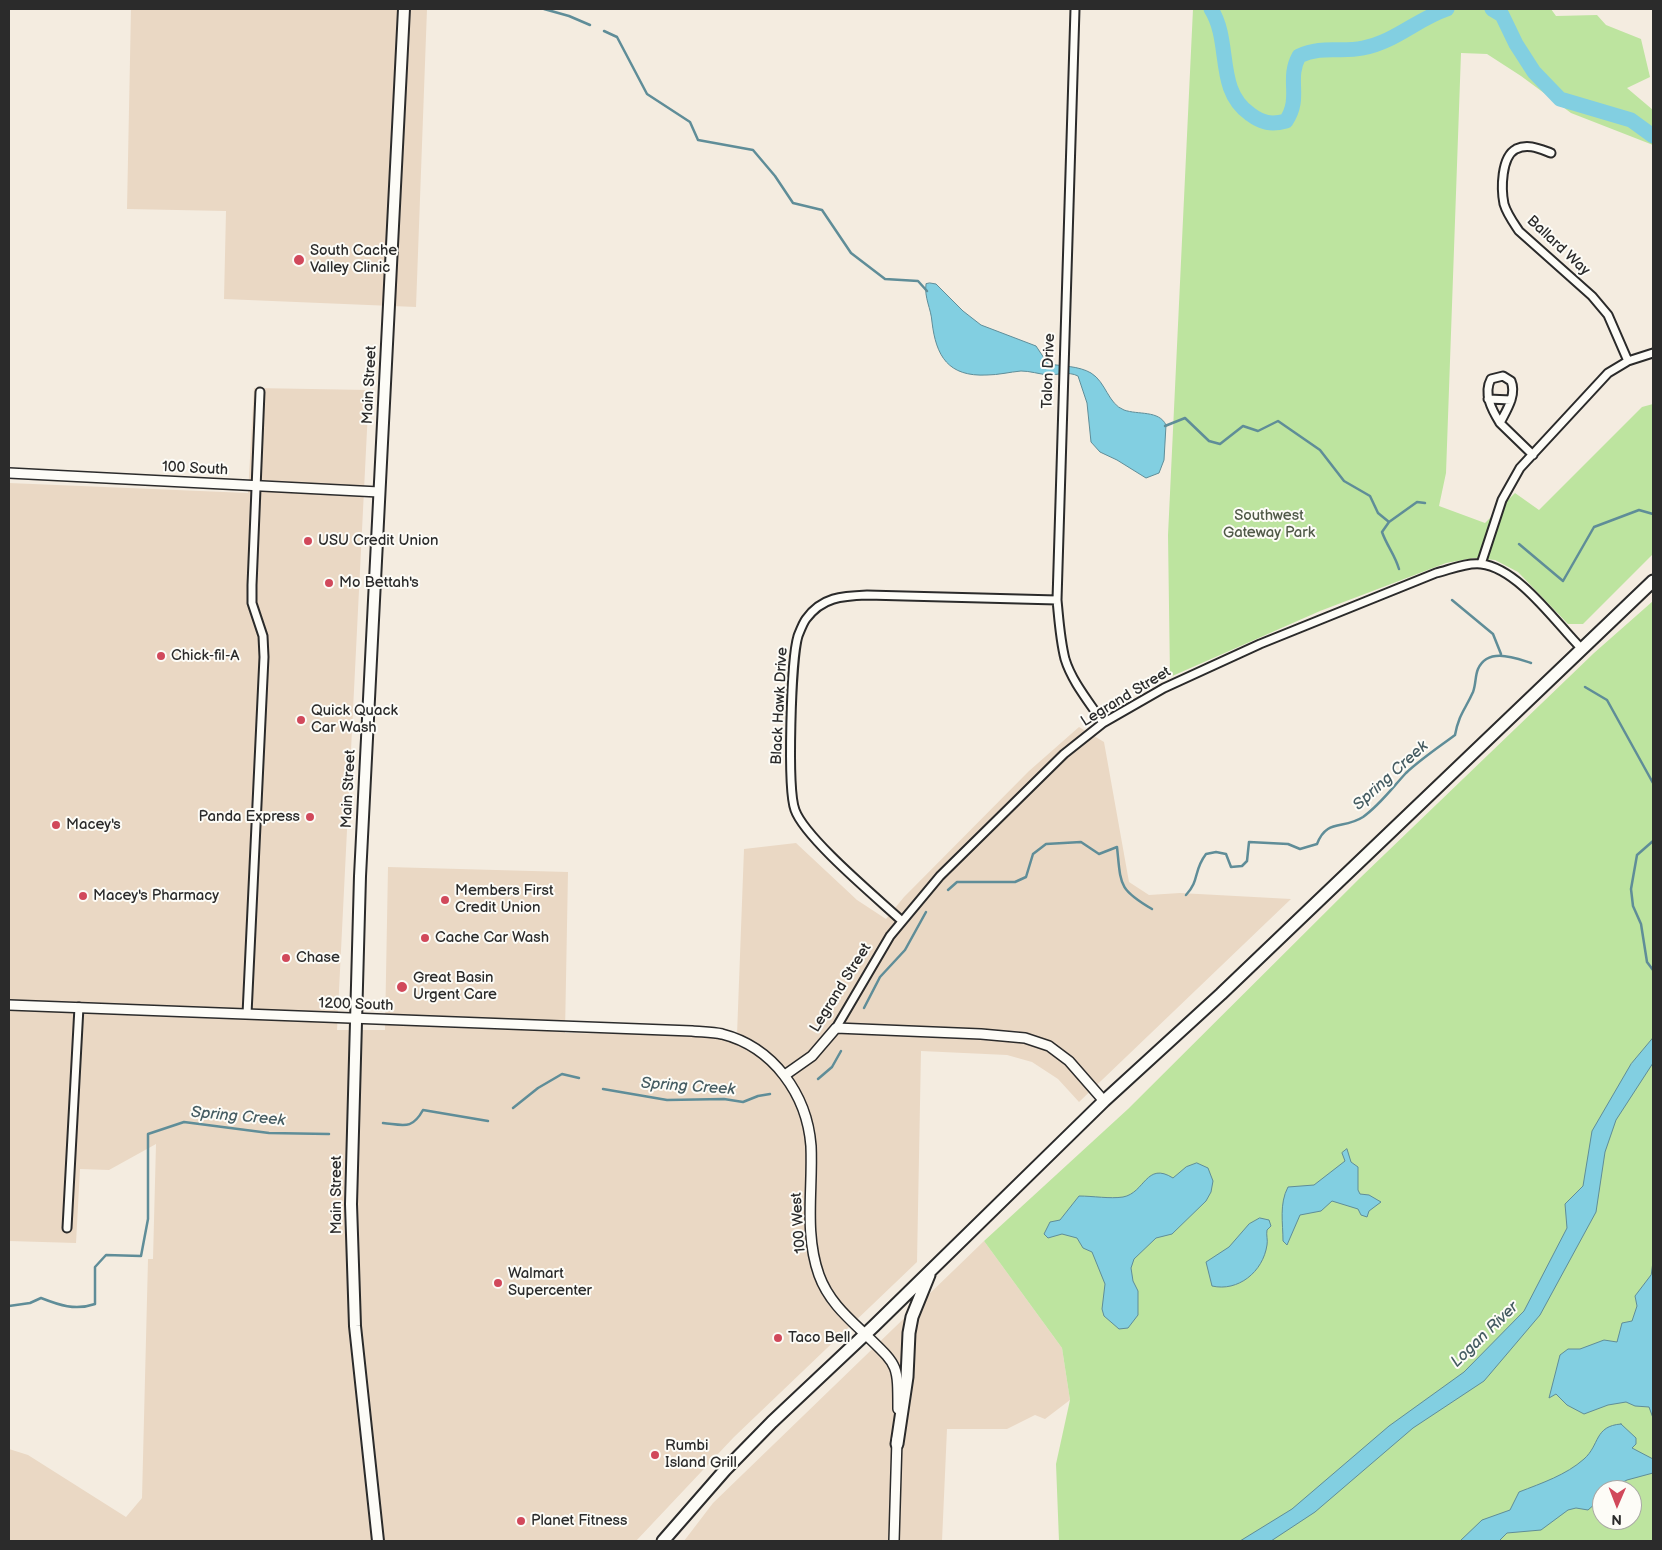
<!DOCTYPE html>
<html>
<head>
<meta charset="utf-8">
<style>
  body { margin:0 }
  #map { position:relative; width:1662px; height:1550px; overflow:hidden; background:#f4ece0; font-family:"Balsamiq Sans",sans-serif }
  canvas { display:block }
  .frame { position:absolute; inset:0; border:10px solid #2b2b2b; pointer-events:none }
  .north { position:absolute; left:1592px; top:1480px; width:50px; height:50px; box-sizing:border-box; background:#fdfcf7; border:1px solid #a9a8a5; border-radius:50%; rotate:181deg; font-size:14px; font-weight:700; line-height:20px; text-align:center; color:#2b2b2b }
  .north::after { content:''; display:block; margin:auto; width:18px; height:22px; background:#d1495b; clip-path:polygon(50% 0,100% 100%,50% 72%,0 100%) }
</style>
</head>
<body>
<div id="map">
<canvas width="1662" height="1550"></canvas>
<div class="frame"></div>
<div class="north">N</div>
</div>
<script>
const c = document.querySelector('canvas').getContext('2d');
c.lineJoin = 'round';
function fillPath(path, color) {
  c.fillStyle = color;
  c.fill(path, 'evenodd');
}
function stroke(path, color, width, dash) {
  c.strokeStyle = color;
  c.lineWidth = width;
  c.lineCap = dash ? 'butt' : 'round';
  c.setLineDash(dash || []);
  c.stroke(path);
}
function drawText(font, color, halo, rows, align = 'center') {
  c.font = font + ' "Balsamiq Sans",sans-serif';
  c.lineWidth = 4;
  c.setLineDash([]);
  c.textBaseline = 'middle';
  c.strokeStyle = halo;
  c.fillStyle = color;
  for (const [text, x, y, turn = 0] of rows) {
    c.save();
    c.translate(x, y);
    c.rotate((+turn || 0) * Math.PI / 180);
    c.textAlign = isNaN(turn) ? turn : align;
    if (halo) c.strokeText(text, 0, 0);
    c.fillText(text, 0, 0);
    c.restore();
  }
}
fillPath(new Path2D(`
  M131 9H427L416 307 224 299 226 211 127 209Z
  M254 388 369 390 337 1030H385L388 867 568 872 565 1033 737 1035 744 849 796 843 857 900 886 919 904 897 1029 771 1079 727 1104 742 1129 882 1149 895 1180 893 1291 899 1079 1102 1058 1079 1032 1062 1007 1055 921 1051 917 1262 734 1437 636 1541H9V1449L28 1455 126 1517 142 1498 148 1259H153L156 1144 109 1170 80 1169 76 1243 9 1241V483L248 493Z
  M984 1241 1062 1348 1070 1400 1045 1419 1035 1415 1007 1429H947L942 1541H684L713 1503Z`), '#ead8c4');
fillPath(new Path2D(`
  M1193 9H1551L1556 16 1597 15 1606 25 1641 39 1650 77 1627 88 1653 110V145L1571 113 1521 76 1487 54 1461 53 1446 473 1439 506 1485 523 1515 493 1539 510 1642 407 1653 404V554L1583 624H1568L1518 572 1495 560 1474 558 1446 563 1320 611 1170 677 1168 535Z
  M1653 601V1541H1059L1056 1464 1070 1400 1062 1348 984 1241 1128 1109 1360 878 1594 653ZM1602 1490H1632V1520H1602Z`), '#bde49f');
const water = new Path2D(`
  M930 283 936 284 963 311 981 325 1036 346 1048 364C1062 366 1079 366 1091 373 1106 382 1108 404 1124 410 1138 415 1159 410 1166 425L1164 460 1159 473 1146 478 1117 460 1100 452 1091 442 1087 403 1078 376C1068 371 1058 375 1048 375 1039 374 1030 371 1021 371 1010 372 998 375 987 375 948 377 936 356 932 322 931 308 924 298 926 284Z
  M1653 1038V1063L1616 1120 1605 1152 1596 1212 1540 1315 1484 1381 1413 1428 1315 1512 1271 1541H1240L1292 1509 1389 1426 1464 1372 1524 1311 1567 1228 1565 1204 1583 1186 1592 1131 1631 1064Z
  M1347 1149 1351 1162 1358 1167V1190L1360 1194 1369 1195 1381 1202 1369 1211 1367 1217 1361 1215 1358 1209 1332 1201 1321 1211 1300 1215 1287 1245 1283 1241C1283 1223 1279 1204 1288 1187L1314 1185 1345 1161 1342 1153Z
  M1197 1163 1208 1168 1213 1181 1211 1192 1206 1201 1172 1234 1156 1238 1134 1259 1131 1268 1133 1281 1138 1291V1315L1128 1328 1119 1329 1104 1316 1102 1309 1105 1284 1092 1252 1083 1248 1077 1238 1062 1234 1048 1238 1044 1234 1050 1222 1060 1220 1079 1196C1093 1196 1110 1199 1123 1197 1145 1193 1146 1161 1173 1178L1186 1167Z
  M1260 1218 1269 1220 1271 1226 1267 1230C1266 1235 1268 1240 1267 1245 1263 1272 1238 1292 1212 1286L1206 1262 1229 1247 1249 1224Z
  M1653 1262V1418L1649 1407 1635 1406 1626 1402 1608 1405 1584 1414 1567 1405 1556 1394 1549 1398 1560 1355 1568 1349H1580L1604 1340 1617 1342 1622 1323 1632 1321 1637 1306 1635 1296 1651 1275Z
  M1621 1424 1636 1438V1444L1632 1448 1653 1459V1473L1627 1480 1608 1490H1602L1596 1503 1588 1510 1576 1508 1568 1510 1541 1530 1507 1533 1499 1541H1460L1482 1520 1510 1510 1519 1492C1542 1483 1566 1475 1584 1459 1600 1445 1594 1426 1621 1424Z`);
fillPath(water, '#82cfe1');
stroke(water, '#5f8d98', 1);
stroke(new Path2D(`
  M544 9 569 16 590 25
  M604 31 617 37 647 94 690 122 698 140 753 150 775 176 793 203 822 210 851 253 885 279 918 281 927 291
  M1165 426 1185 418 1209 441 1220 444 1243 426 1258 431 1278 421 1320 450 1344 481 1370 496 1378 513 1389 522 1382 532C1387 546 1395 555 1399 569
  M1389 522 1417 502 1425 503
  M1519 544 1563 581 1594 527 1639 510 1653 514
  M1452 600 1493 634 1501 654
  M1585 687 1607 700 1653 783
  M1653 841 1637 855 1631 889 1633 906 1641 924 1647 962 1653 970
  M948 890 957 882H1015L1026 877 1033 854 1046 844 1081 842 1099 854 1117 847C1121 885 1118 889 1152 909
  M1186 895C1200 880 1193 871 1206 854L1216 852 1226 854 1231 867 1242 866 1247 861 1249 842 1288 844 1300 849 1317 844C1327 818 1343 830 1363 817 1380 805 1392 788 1406 773 1421 759 1439 747 1455 735 1459 714 1465 710 1473 692 1476 684 1475 676 1478 669 1488 647 1515 658 1531 663
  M864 1008 880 977 905 950 926 912
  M818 1079 832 1067 841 1051
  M603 1089 667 1100 724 1099 743 1102 758 1096 770 1094
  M513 1108 538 1088 562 1074 579 1078
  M383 1123C404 1125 412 1130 423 1110L488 1121
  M9 1306 30 1303 41 1298C59 1305 75 1311 95 1304V1267L106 1255 141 1256 148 1219V1134L184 1122 269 1133 329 1134`), '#5f8d98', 2.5);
stroke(new Path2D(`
  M1211 9C1232 42 1215 90 1250 114 1262 123 1271 125 1286 121 1302 97 1286 80 1299 56 1323 45 1340 53 1363 48 1395 42 1417 19 1447 9
  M1492 9 1502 15 1516 44 1534 72 1560 99 1631 120 1653 136`), '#82cfe1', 15);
const minor = new Path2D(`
  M1075 9 1057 600C1059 620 1060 639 1065 659 1072 682 1090 703 1103 723
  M1551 153C1540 149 1528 143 1516 149 1501 157 1501 189 1504 204 1507 214 1513 222 1519 231L1592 296 1608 315 1628 361
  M1488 399 1511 400
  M1500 423C1492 410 1483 394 1491 379L1503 376 1511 381C1517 395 1506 411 1500 423L1533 455
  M1481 564 1502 500 1520 468 1608 373 1628 361 1653 353
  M902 921C876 897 805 838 795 810 787 789 791 659 798 636 800 631 803 623 806 619 822 597 842 596 867 595L1057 600
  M247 1014 264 657 263 636 252 603V585L260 392
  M836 1028 890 936 940 876 1064 754 1103 723 1164 688 1260 644 1436 573C1449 570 1467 562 1481 564 1518 568 1556 623 1581 648
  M67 1228 79 1007`);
const tertiary = new Path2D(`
  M9 473 379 492
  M785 1075 812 1056 836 1028 981 1034 1025 1038 1049 1046 1069 1061 1104 1101
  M865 1334C898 1366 898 1363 898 1409
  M894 1541 897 1439`);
const secondary = new Path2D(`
  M9 1005 692 1031C701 1032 712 1032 722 1034 773 1047 807 1094 811 1146 813 1189 804 1233 819 1275 828 1300 846 1316 865 1334`);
const primary = new Path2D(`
  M378 1541 355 1326 351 1204 360 876 404 9`);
const trunk = new Path2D(`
  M897 1444 907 1377 909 1333 912 1317 929 1275
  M663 1541 725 1470 772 1422 874 1326 1104 1101 1221 994 1653 581`);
stroke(minor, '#2b2b2b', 11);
stroke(tertiary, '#2b2b2b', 12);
stroke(secondary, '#2b2b2b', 12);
stroke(primary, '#2b2b2b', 14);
stroke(trunk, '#2b2b2b', 15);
stroke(minor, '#fdfcf7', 7);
stroke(tertiary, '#fdfcf7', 9);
stroke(secondary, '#fdfcf7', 9);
stroke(primary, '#fdfcf7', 10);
stroke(trunk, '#fdfcf7', 11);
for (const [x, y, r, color] of [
  [299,260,6,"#d1495b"],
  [308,541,5,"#d1495b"],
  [329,583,5,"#d1495b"],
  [161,656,5,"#d1495b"],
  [301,720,5,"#d1495b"],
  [310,817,5,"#d1495b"],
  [56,825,5,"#d1495b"],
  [83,896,5,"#d1495b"],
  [445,900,5,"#d1495b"],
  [425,938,5,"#d1495b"],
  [286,958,5,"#d1495b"],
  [402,987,6,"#d1495b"],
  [498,1283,5,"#d1495b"],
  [778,1338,5,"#d1495b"],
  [655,1455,5,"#d1495b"],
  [521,1521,5,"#d1495b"]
]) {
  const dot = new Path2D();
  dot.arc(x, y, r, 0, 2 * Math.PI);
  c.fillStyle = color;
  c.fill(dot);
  stroke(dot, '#fdfcf7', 2);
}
drawText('15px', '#2b2b2b', '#fdfcf7', [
  ["Ballard Way",1558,246,43],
  ["Talon Drive",1049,371,-88],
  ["Main Street",370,385,-87],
  ["100 South",195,469,3],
  ["Legrand Street",1126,697,-31],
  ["Black Hawk Drive",780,706,-87],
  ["Main Street",349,789,-87],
  ["Legrand Street",841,988,-58],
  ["1200 South",356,1005,2],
  ["Main Street",337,1195,-90],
  ["100 West",799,1223,-94]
]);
drawText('15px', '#2b2b2b', '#fdfcf7', [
  ["South Cache",310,251],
  ["Valley Clinic",310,268],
  ["USU Credit Union",318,541],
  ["Mo Bettah's",339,583],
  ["Chick-fil-A",171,656],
  ["Quick Quack",311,711],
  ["Car Wash",311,728],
  ["Panda Express",300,817,"right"],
  ["Macey's",66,825],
  ["Members First",455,891],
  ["Credit Union",455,908],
  ["Macey's Pharmacy",93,896],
  ["Cache Car Wash",435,938],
  ["Chase",296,958],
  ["Great Basin",413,978],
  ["Urgent Care",413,995],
  ["Walmart",508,1274],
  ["Supercenter",508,1291],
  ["Taco Bell",788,1338],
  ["Rumbi",665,1446],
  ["Island Grill",665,1463],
  ["Planet Fitness",531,1521]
], 'left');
drawText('15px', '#505948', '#fdfcf7', [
  ["Southwest",1269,516],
  ["Gateway Park",1269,533]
]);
drawText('italic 16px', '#455c62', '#fdfcf7', [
  ["Spring Creek",1391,776,-42],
  ["Spring Creek",688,1087,4],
  ["Spring Creek",238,1117,5],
  ["Logan River",1485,1335,-44]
]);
</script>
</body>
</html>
